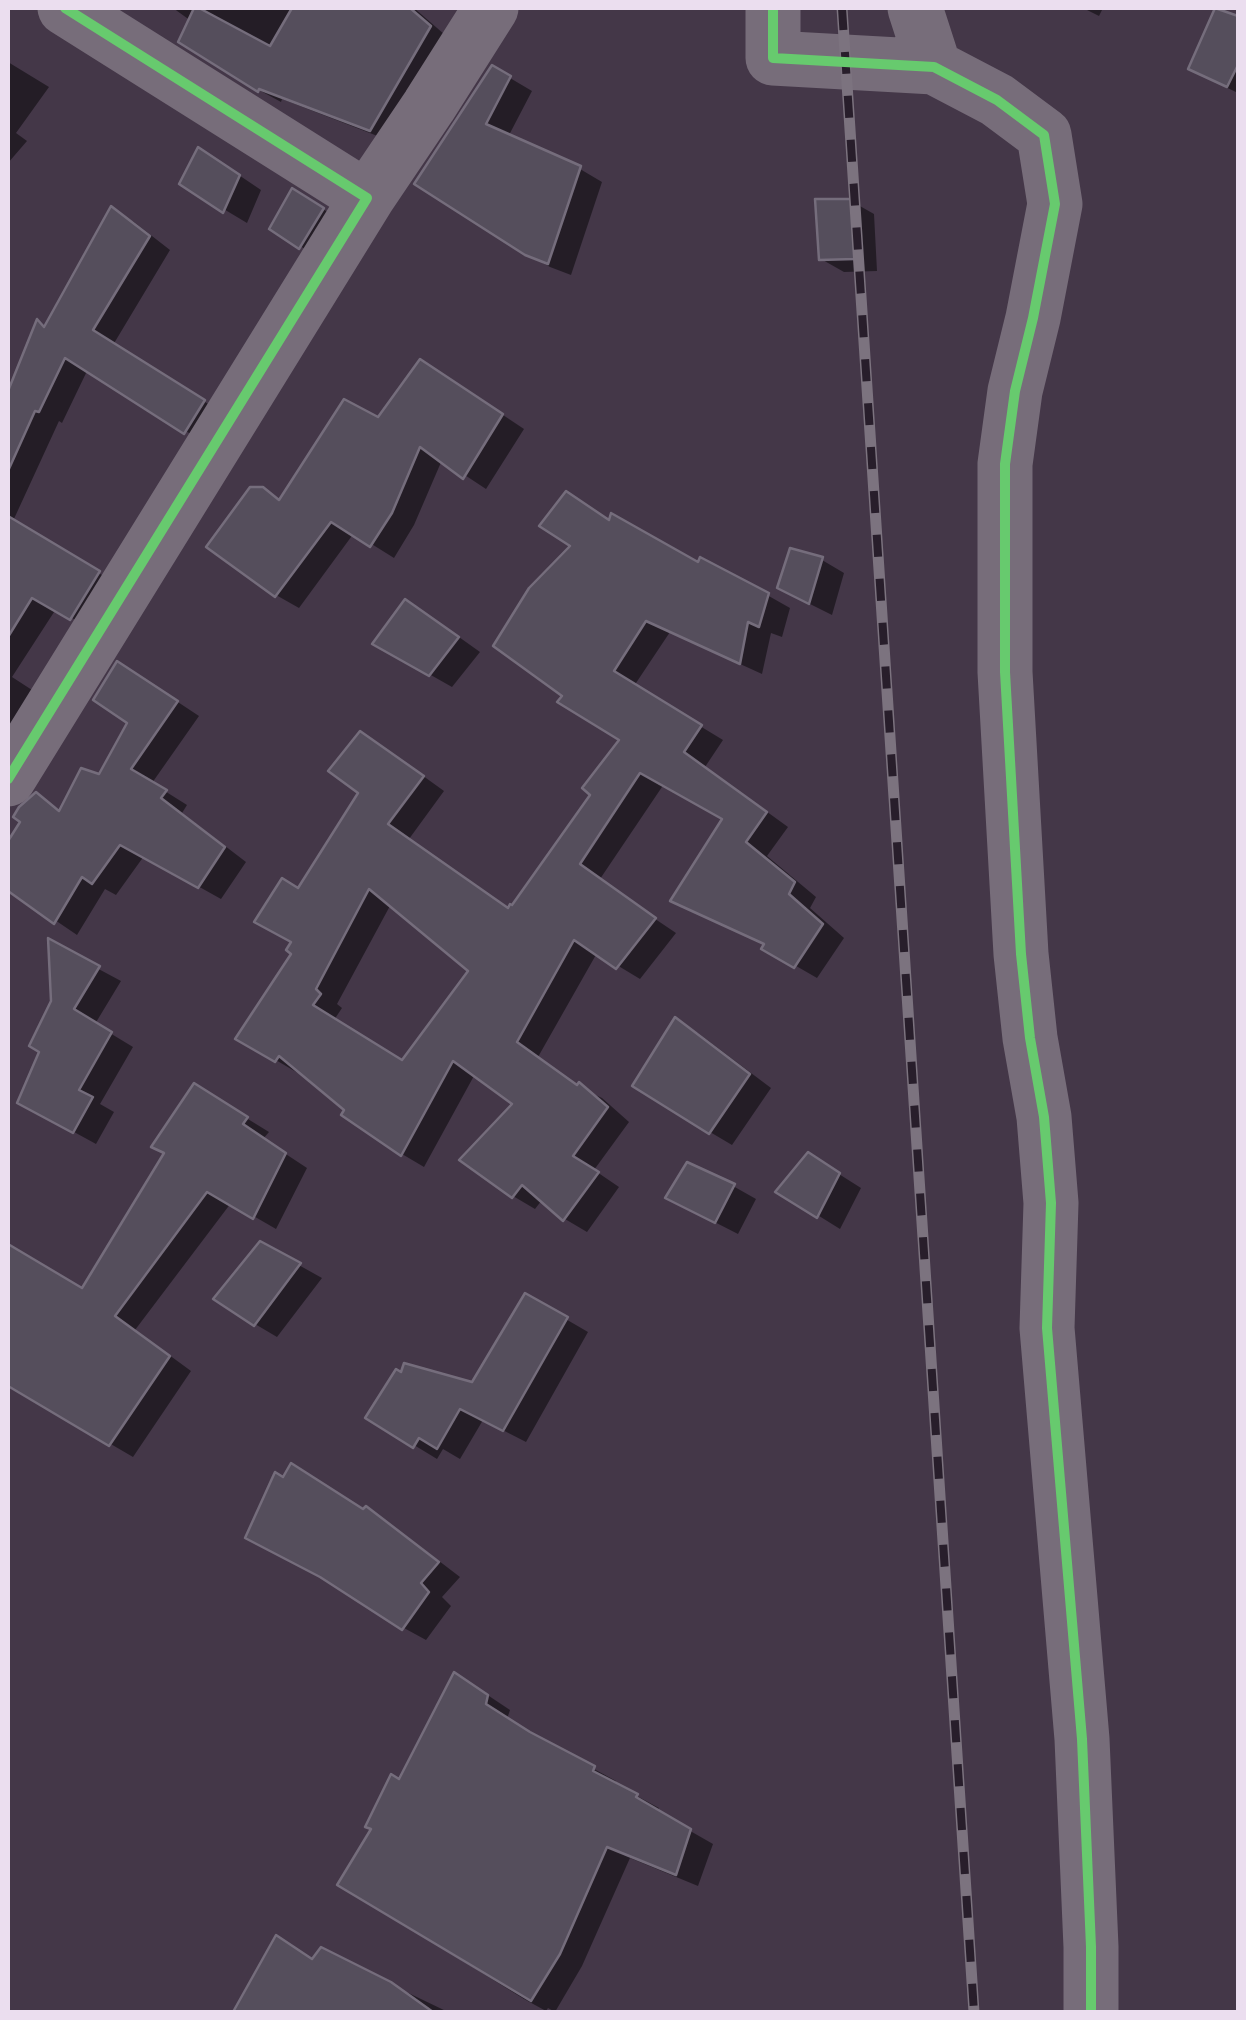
<!DOCTYPE html>
<html>
<head>
<meta charset="utf-8">
<style>
  body { margin:0 }
  #map { position:relative; width:1246px; height:2020px; overflow:hidden; background:#443748; font-family:Rubik,sans-serif }
  canvas { display:block }
  .frame { position:absolute; inset:0; border:10px solid #ebdeef; pointer-events:none }
</style>
</head>
<body>
<div id="map">
<canvas width="1246" height="2020"></canvas>
<div class="frame"></div>
</div>
<script>
const c = document.querySelector('canvas').getContext('2d');
c.lineJoin = 'round';
function fillPath(path, color) {
  c.fillStyle = color;
  c.fill(path, 'evenodd');
}
function stroke(path, color, width, dash) {
  c.strokeStyle = color;
  c.lineWidth = width;
  c.lineCap = dash ? 'butt' : 'round';
  c.setLineDash(dash || []);
  c.stroke(path);
}
fillPath(new Path2D(`
  M173 8H414L452 41 393 142 282 99 281 102 259 90 181 41 191 21Z
  M1083 8H1103L1099 16Z
  M1216 10 1238 19V93L1213 81Z
  M8 62 49 87 16 133 27 141 8 163Z
  M493 68 532 91 508 137 580 169 602 182 571 275 550 267 526 253 417 184Z
  M221 163 261 190 247 223 182 184Z
  M851 201 874 214 877 271 844 272 821 259Z
  M315 204 345 223 322 259 300 246Z
  M112 210 134 222 170 250 113 345 226 415 208 445 88 369 62 423 59 421 13 521 120 586 93 630 56 609 12 677 49 701 8 756V398L38 323 46 327Z
  M443 375 524 429 486 489 442 460 414 525 394 558 354 533 299 608 276 595 209 546 262 490 281 501 379 421Z
  M611 522 699 566 767 595 790 608 782 637 771 633 762 674 670 632 634 686 723 740 705 767 788 827 767 856 816 897 810 908 844 938 817 978 765 948 766 945 695 913 673 901 725 818 664 784 600 879 624 898 676 933 640 979 597 953 538 1057 579 1087 602 1098 629 1122 594 1170 619 1187 587 1232 565 1219 542 1200 535 1209 513 1196 516 1103 475 1074 424 1167 402 1154 300 1070 298 1073 238 1038 294 953 299 891 361 792V734L383 747 444 791 409 839 510 910 593 795 623 739 561 702ZM391 904 472 971 403 1063 334 1020 342 1008 337 1004Z
  M822 560 844 573 832 615 802 600Z
  M406 602 428 615 480 652 452 687 376 644Z
  M140 677 199 716 152 783 187 805 182 813 246 862 221 899 144 856 116 895 105 889 77 935 8 888V845L37 795 62 811 100 777 130 722Z
  M50 943 121 981 95 1024 133 1047 100 1104 114 1112 96 1144 43 1115 42 1051 54 1002Z
  M676 1021 698 1033 771 1088 732 1145 710 1132Z
  M217 1100 269 1132 263 1139 307 1168 276 1229 231 1203 135 1330 191 1371 133 1457 8 1384V1340L23 1314 8 1306V1252L10 1249 83 1291Z
  M831 1169 861 1188 840 1229 779 1191Z
  M733 1186 756 1199 738 1234 691 1210Z
  M261 1244 322 1278 277 1337 255 1324Z
  M526 1296 588 1332 526 1442 483 1420 460 1459 443 1449 437 1459 368 1417 473 1385Z
  M366 1509 388 1522 460 1577 442 1597 451 1606 426 1640 404 1628 364 1511Z
  M477 1688 510 1710 507 1719 541 1740 616 1781 615 1784 659 1808 657 1812 713 1844 698 1886 630 1858 582 1966 555 2012 548 2008 546 2011 524 1999 340 1885 400 1782Z
  M277 1939 313 1961 321 1951 448 2012H236Z`), '#0007');
const building = new Path2D(`
  M194 8H199L270 46 292 8H410L431 26 370 131 259 89 258 92 178 42Z
  M1215 8 1238 16V65L1227 87 1188 69Z
  M492 65 511 76 486 124 581 166 548 264 525 255 414 184Z
  M198 147 240 175 223 213 179 184Z
  M292 188 324 208 299 249 269 229Z
  M815 199H852L855 259 819 260Z
  M111 206 150 236 93 330 205 400 184 434 65 358 39 412 35 411 8 471V391L37 319 44 327Z
  M420 359 503 414 463 479 420 447 392 513 370 547 331 522 275 597 206 547 250 487H263L279 500 344 399 378 417Z
  M566 491 609 520 611 513 698 562 700 557 769 593 759 627 748 622 740 664 646 621 614 671 702 725 684 752 767 812 746 842 795 882 789 894 823 924 794 968 761 949 764 944 670 901 722 819 640 773 580 864 656 918 616 969 574 940 517 1042 577 1085 579 1082 608 1107 573 1156 599 1172 563 1221 522 1185 512 1198 459 1160 512 1104 453 1061 401 1156 341 1115 344 1110 279 1056 275 1062 235 1039 291 954 286 950 291 942 254 922 282 878 298 888 358 793 328 771 360 731 424 776 388 824 508 908 510 904 512 905 590 795 582 788 619 740 557 702 562 696 493 646 529 588 570 546 539 526ZM369 889 468 971 402 1060 313 1005 321 994 316 989Z
  M8 516 100 571 70 620 32 598 8 637Z
  M790 548 823 557 809 604 777 588Z
  M405 599 459 637 429 676 372 644Z
  M117 661 178 701 131 769 167 790 161 798 225 847 198 888 120 845 92 884 82 877 54 924 8 891V841L20 822 13 817 19 807 36 792 59 811 81 768 99 774 127 723 93 700Z
  M48 938 100 966 74 1009 112 1032 79 1090 93 1097 73 1133 17 1103 39 1052 29 1046 51 1001Z
  M675 1017 750 1074 709 1134 632 1086Z
  M194 1083 248 1117 243 1124 286 1153 253 1219 207 1192 115 1316 170 1356 109 1446 8 1386V1244L82 1288 164 1153 151 1147Z
  M808 1152 840 1173 817 1218 775 1192Z
  M687 1162 735 1184 715 1223 665 1198Z
  M260 1241 301 1263 254 1326 213 1299Z
  M525 1293 568 1317 503 1431 460 1409 437 1449 419 1438 413 1448 365 1418 396 1369 401 1372 404 1363 472 1382Z
  M291 1463 363 1509 366 1506 439 1562 421 1583 429 1592 402 1630 320 1577 245 1538 275 1472 283 1477Z
  M454 1672 488 1695 486 1704 530 1732 595 1766 593 1771 638 1794 636 1797 691 1829 676 1875 607 1847 560 1954 531 2001 337 1885 371 1829 365 1827 391 1774 399 1779Z
  M276 1935 312 1959 321 1947 391 1982 433 2012H233Z`);
fillPath(building, '#554e5c');
stroke(building, '#756d7c', 2.5);
stroke(new Path2D(`
  M773 8V58L934 67 997 100 1044 135 1055 204 1033 318 1015 391 1005 464V672L1021 954 1030 1038 1044 1117 1051 1203 1047 1328 1082 1739 1091 1947V2012
  M915 8 934 67
  M367 198 429 106 491 8
  M8 779 367 198 65 8`), '#776d7a', 55);
const rail = new Path2D(`
  M842 8 974 2012`);
stroke(rail, '#7c737f', 11);
stroke(rail, '#281e2b', 8, [22]);
stroke(new Path2D(`
  M773 8V58L934 67 997 100 1044 135 1055 204 1033 318 1015 391 1005 464V672L1021 954 1030 1038 1044 1117 1051 1203 1047 1328 1082 1739 1091 1947V2012
  M8 779 367 198 65 8`), '#67ca6e', 10);
</script>
</body>
</html>
